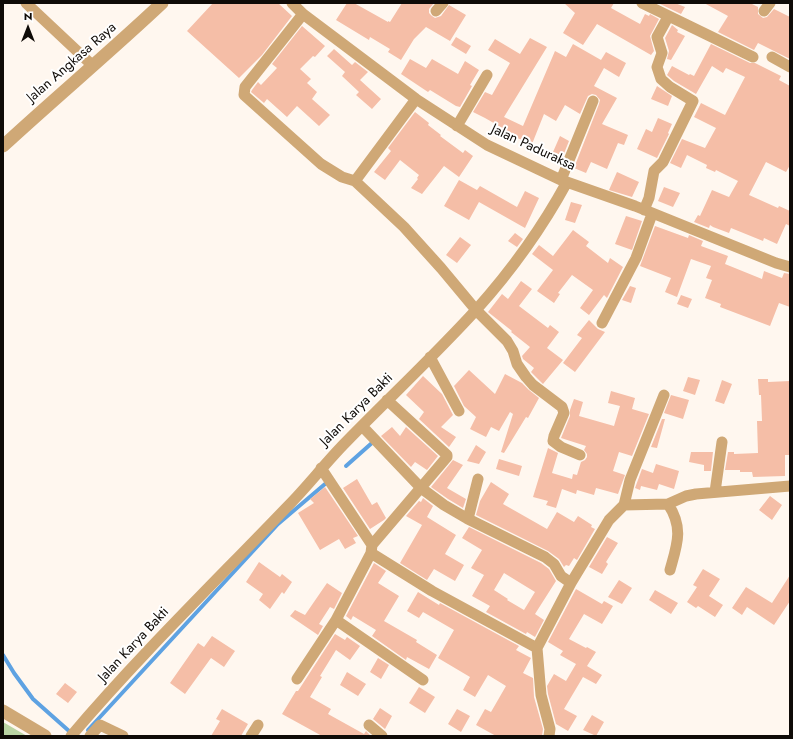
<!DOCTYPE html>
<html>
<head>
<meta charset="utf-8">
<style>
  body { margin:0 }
  #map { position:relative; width:793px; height:739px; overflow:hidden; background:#fff7ef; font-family:Jost,sans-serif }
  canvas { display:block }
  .frame { position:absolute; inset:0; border:4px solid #0f0b07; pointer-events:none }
  .north { position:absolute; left:8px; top:8px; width:40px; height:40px; -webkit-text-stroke:3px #fff; paint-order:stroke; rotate:0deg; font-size:11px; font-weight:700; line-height:16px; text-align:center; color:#0f0b07 }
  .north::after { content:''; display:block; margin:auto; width:14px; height:18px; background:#0f0b07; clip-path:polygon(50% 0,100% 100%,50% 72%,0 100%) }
</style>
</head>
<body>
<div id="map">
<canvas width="793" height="739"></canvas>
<div class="frame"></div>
<div class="north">N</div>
</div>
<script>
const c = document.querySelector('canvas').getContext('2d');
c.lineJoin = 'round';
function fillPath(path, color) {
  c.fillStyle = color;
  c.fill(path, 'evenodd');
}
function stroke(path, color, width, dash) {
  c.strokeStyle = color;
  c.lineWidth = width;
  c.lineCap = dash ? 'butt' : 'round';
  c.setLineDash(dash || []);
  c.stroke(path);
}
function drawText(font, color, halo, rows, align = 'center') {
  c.font = font + ' Jost,sans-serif';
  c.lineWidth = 4;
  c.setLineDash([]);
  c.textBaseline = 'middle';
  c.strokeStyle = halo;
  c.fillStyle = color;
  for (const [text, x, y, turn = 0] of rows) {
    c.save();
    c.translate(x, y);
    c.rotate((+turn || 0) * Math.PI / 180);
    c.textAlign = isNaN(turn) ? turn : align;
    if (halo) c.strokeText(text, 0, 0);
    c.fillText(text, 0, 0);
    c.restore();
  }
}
fillPath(new Path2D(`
  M3 722 27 736H3Z`), '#bad4a3');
stroke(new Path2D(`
  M346 466 373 442
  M3 655 14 673 33 699 69 731
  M89 731 88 730 278 524 325 484`), '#5ea2e2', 4);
fillPath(new Path2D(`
  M213 3H278L292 16 262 55 239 78 187 31Z
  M347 3H354L388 22V21L390 22 402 3H434L429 9V13L432 16 435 18 441 16 449 5 466 15 450 41 426 27 414 39 401 60 388 52 390 49 370 37 369 40 336 20Z
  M564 3H614L611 8 640 24 645 14 649 16 650 14 659 19 650 36 654 51 651 55 597 24 583 45 563 33 575 13Z
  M658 3H675L685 7 681 14Z
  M704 3H750L758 7V14L763 18 767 17 774 9 790 17V59L758 43 754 50 718 32 728 16Z
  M672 25 678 30 677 32 685 36 671 60 667 59 669 51 665 38Z
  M302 26 325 46 315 57 313 56 300 69 311 79 307 83 317 92 312 99 330 115 319 126 297 106 287 117 267 99 264 103 251 92 252 90 258 82 261 85 277 68 272 64Z
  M456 37 471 46 466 54 451 45Z
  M530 38 547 47 504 117 523 126 555 51 566 57 573 44 601 60 606 52 626 63 619 77 604 68 594 86 617 98 602 124 628 135 624 145 618 143 607 169 591 162 586 173 574 168 599 104 600 100 596 95 592 94 588 96 580 114 565 105 556 121 544 114 532 144 505 133 506 130 485 118 473 112 485 92 492 95 510 63 488 50 495 39 520 54Z
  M711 44 750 63H755L781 76 779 80 790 86V165L786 172 766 162 749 195 778 208 779 206 790 211V226L786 224 777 244 764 238 763 241 731 228 729 233 713 227 710 225 709 228 694 222 698 215 700 216 712 190 729 197 738 181 716 170 715 172 706 168 707 165 687 155 681 168 670 163 682 139 705 148 716 128 694 117 701 103 725 115 745 77 726 68 723 73 712 66 696 94 674 81 667 75 672 66 689 75 690 74 694 76Z
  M334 49 352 65 355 62 368 72 360 80 381 99 372 109 356 95 359 92 342 76 345 72 327 56Z
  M410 59 426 68 432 59 458 74 465 61 479 70 470 85 472 86 460 107 456 106 430 90 428 92 401 74Z
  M657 86 672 96 668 106 651 99Z
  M415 112 429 123 428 125 441 135 440 136 463 153 465 150 473 156 459 177 444 166 422 194 411 188 418 179 417 178 419 175 400 160 385 180 374 172 391 151 388 148Z
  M658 118 672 124 668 133 669 134 657 158 637 149 646 129 652 132Z
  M560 136 569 141 563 156 553 152Z
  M617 172 639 182 632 197 609 190Z
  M459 180 477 190 480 186 517 207 525 191 539 198 525 228 479 202 469 220 444 206Z
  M664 187 680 193 673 207 658 201Z
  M571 202 582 205 575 223 565 220Z
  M626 216 642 221 632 250 615 244Z
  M655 226 688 238 689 235 703 241 701 246 728 256 725 264 762 279 764 271 782 278 784 273 790 274V307L779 303 770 326 720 307 721 304 705 298 712 280 706 278 711 266 691 259 677 297 665 292 671 278 640 266Z
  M573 230 589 242 586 246 608 263 610 258 623 267 607 298 604 295 589 315 580 308 593 290 572 275 558 293 560 294 554 303 537 291 553 270 532 254 539 245 553 256Z
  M515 233 523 239 517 247 508 241Z
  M460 237 471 245 457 263 446 255Z
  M521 281 532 289 519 306 548 328 550 325 559 332 547 348 563 360 543 384 531 372 534 368 523 359 522 356 530 347 511 332 512 331 488 312 502 294 508 299Z
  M630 286 636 288 631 303 622 300Z
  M681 295 692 299 688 308 677 304Z
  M589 320 598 329 605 332 575 372 563 363 582 338 577 335Z
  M469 370 495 394 505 374 522 383 529 390 539 398 528 418 526 417 504 453 501 452 513 414 510 412 499 431 491 427 486 437 470 429 476 417 464 406 454 386Z
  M423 376 442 394 453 415 441 427 456 437 449 447 419 419 424 412 406 395Z
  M688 377 700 380 695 395 683 391Z
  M758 379H768V382L790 381V455H785V476L753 477 752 472H740V470H725L728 452H734V454L758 453 757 421H762L761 395H759Z
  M722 380 732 384 724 404 715 401Z
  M611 391 635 398 632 409 649 414 632 456 619 452 613 471 625 475 618 494 596 488 594 495 577 490 576 494 562 489 556 508 546 505 548 501 533 497 548 448 558 453 552 473 572 479 573 474 577 475 581 462 585 460 587 457V454L584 450 586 446 561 438 570 416V410L574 399 583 402 579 416 614 426 620 406 608 403Z
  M671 395 689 400 683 419 664 413Z
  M662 419H665L657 448 651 447Z
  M392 427 400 436 406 427 438 456 427 470 415 462 411 467 381 436Z
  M476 445 486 452 479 464 467 461Z
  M691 452H713L711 471H704V465L689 462Z
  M499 459 522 466 519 476 496 469Z
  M453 460 463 465 447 488 466 499 463 508 448 499 431 487Z
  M656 464 679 471 674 489 659 484 657 490 641 486 640 490 635 488 642 469 653 473Z
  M357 479 372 505 377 502 386 518 384 520 370 529 343 488Z
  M491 482 509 494 503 504 547 529 557 512 574 522 578 516 592 525 591 527 595 529 577 560 574 558 569 566 566 565 564 567 559 559 548 551 476 515 480 501Z
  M325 487 358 536 353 538 356 543 345 549 339 539 320 550 298 513 314 503 310 499Z
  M770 496 782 505 772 520 759 510Z
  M423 498 433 506 427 517 456 535 445 554 464 565 455 581 434 569 427 580 400 563 422 525 406 516 419 501 421 502Z
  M469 527 541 563 549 569 556 581 535 614 544 620 535 637 527 632 526 634 486 612 490 606 472 596 484 575 471 568 482 550 462 538ZM504 573 535 592 524 610 507 600 508 599 494 590Z
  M607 537 618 543 606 562 608 564 602 574 589 567Z
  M259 562 280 577 282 574 292 582 284 594 282 592 270 609 259 600 263 594 246 582Z
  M374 563 386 571 378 583 399 596 384 621 417 640 416 642 437 655 429 669 407 657 406 660 372 636 376 630 353 616 351 620 346 616Z
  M703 569 720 579 709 596 723 605 715 617 698 606 696 608 687 602 697 587 693 585Z
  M790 575V601L774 625 747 607 742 615 732 608 746 587 772 603Z
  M619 580 632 588 622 604 608 597Z
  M327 583 342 593 334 609 330 607 319 624 323 626 318 635 290 616 295 610 305 615Z
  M576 589 602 604 604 601 613 606 602 624 584 614 569 639 586 648 587 647 596 652 587 666 602 675 596 684 583 677 564 709 577 716 568 731 556 724 548 694 547 686 554 674 566 681 576 664 560 655 563 651 548 642Z
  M655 590 678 603 671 614 649 600Z
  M418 592 439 605 440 603 519 646 516 650 531 658 523 673 533 678 534 697 543 729 542 736H496L476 725 485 709 491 712 506 686 488 675 475 697 463 690 470 677 438 658 454 630 423 612 419 618 407 611Z
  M335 634 345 640 347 637 360 646 350 660 336 650 320 676 322 677 310 697 331 709 328 714 364 734 366 731 371 736H322L282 714 296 691H298Z
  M212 636 235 651 224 667 211 658 185 694 170 683 198 643 204 647Z
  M378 658 389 665 381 679 370 672Z
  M347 672 366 684 358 696 340 685Z
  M65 683 77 692 68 703 56 694Z
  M419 687 435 697 425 713 409 703Z
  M380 708 392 716 385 729 373 719Z
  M222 709 248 724 241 736H211L220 721 216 719Z
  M457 709 470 716 461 732 448 724Z
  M592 715 604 722 596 736 583 730Z`), '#f5bea7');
stroke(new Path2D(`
  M26 3 92 65
  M292 3 303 14 416 99 487 145 561 180 635 206 776 263 790 267
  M642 3 753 57
  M436 11 443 3
  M764 11 770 3
  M303 14 245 87 244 95 321 164 342 177 355 181 404 227 441 268 476 310 507 341 513 351 517 364 526 377 533 385 562 407 564 413 554 436 553 441 561 447 580 455
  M772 57 790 67
  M457 126 487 75
  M561 180 593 101
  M355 181 416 99
  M644 210 649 198 654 171 663 162 693 101 670 87 661 79 657 67 662 53 657 37 668 17
  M602 323 636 258 652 214
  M430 357 459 411
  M362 426 421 488 444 505 468 519
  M321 468 372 545 371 553 432 591 537 648 571 583 609 520 624 505 668 504 686 496 696 494 790 486
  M478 479 468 519 545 557 554 564 561 576 571 583
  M715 492 722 442
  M668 504C684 528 677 545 670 570
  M624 505 630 480 664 395
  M372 545 447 457V455L387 400
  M336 620 423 680
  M537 648 541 695 550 729 549 736
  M297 679 336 620 371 553
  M369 725 382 736
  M71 736C139 656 214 583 287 507 308 486 326 462 347 441 390 397 435 355 476 310 511 271 542 228 567 182
  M90 736 100 725 123 736
  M251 736 258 725`), '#cfa876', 11);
stroke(new Path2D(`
  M3 146C55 98 110 52 162 3
  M3 711 45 736`), '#cfa876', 13);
drawText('14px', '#0f0b07', '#fff', [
  ["Jalan Angkasa Raya",72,63,-41],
  ["Jalan Paduraksa",533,148,25],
  ["Jalan Karya Bakti",357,410,-45],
  ["Jalan Karya Bakti",134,645,-47]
]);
</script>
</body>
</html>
